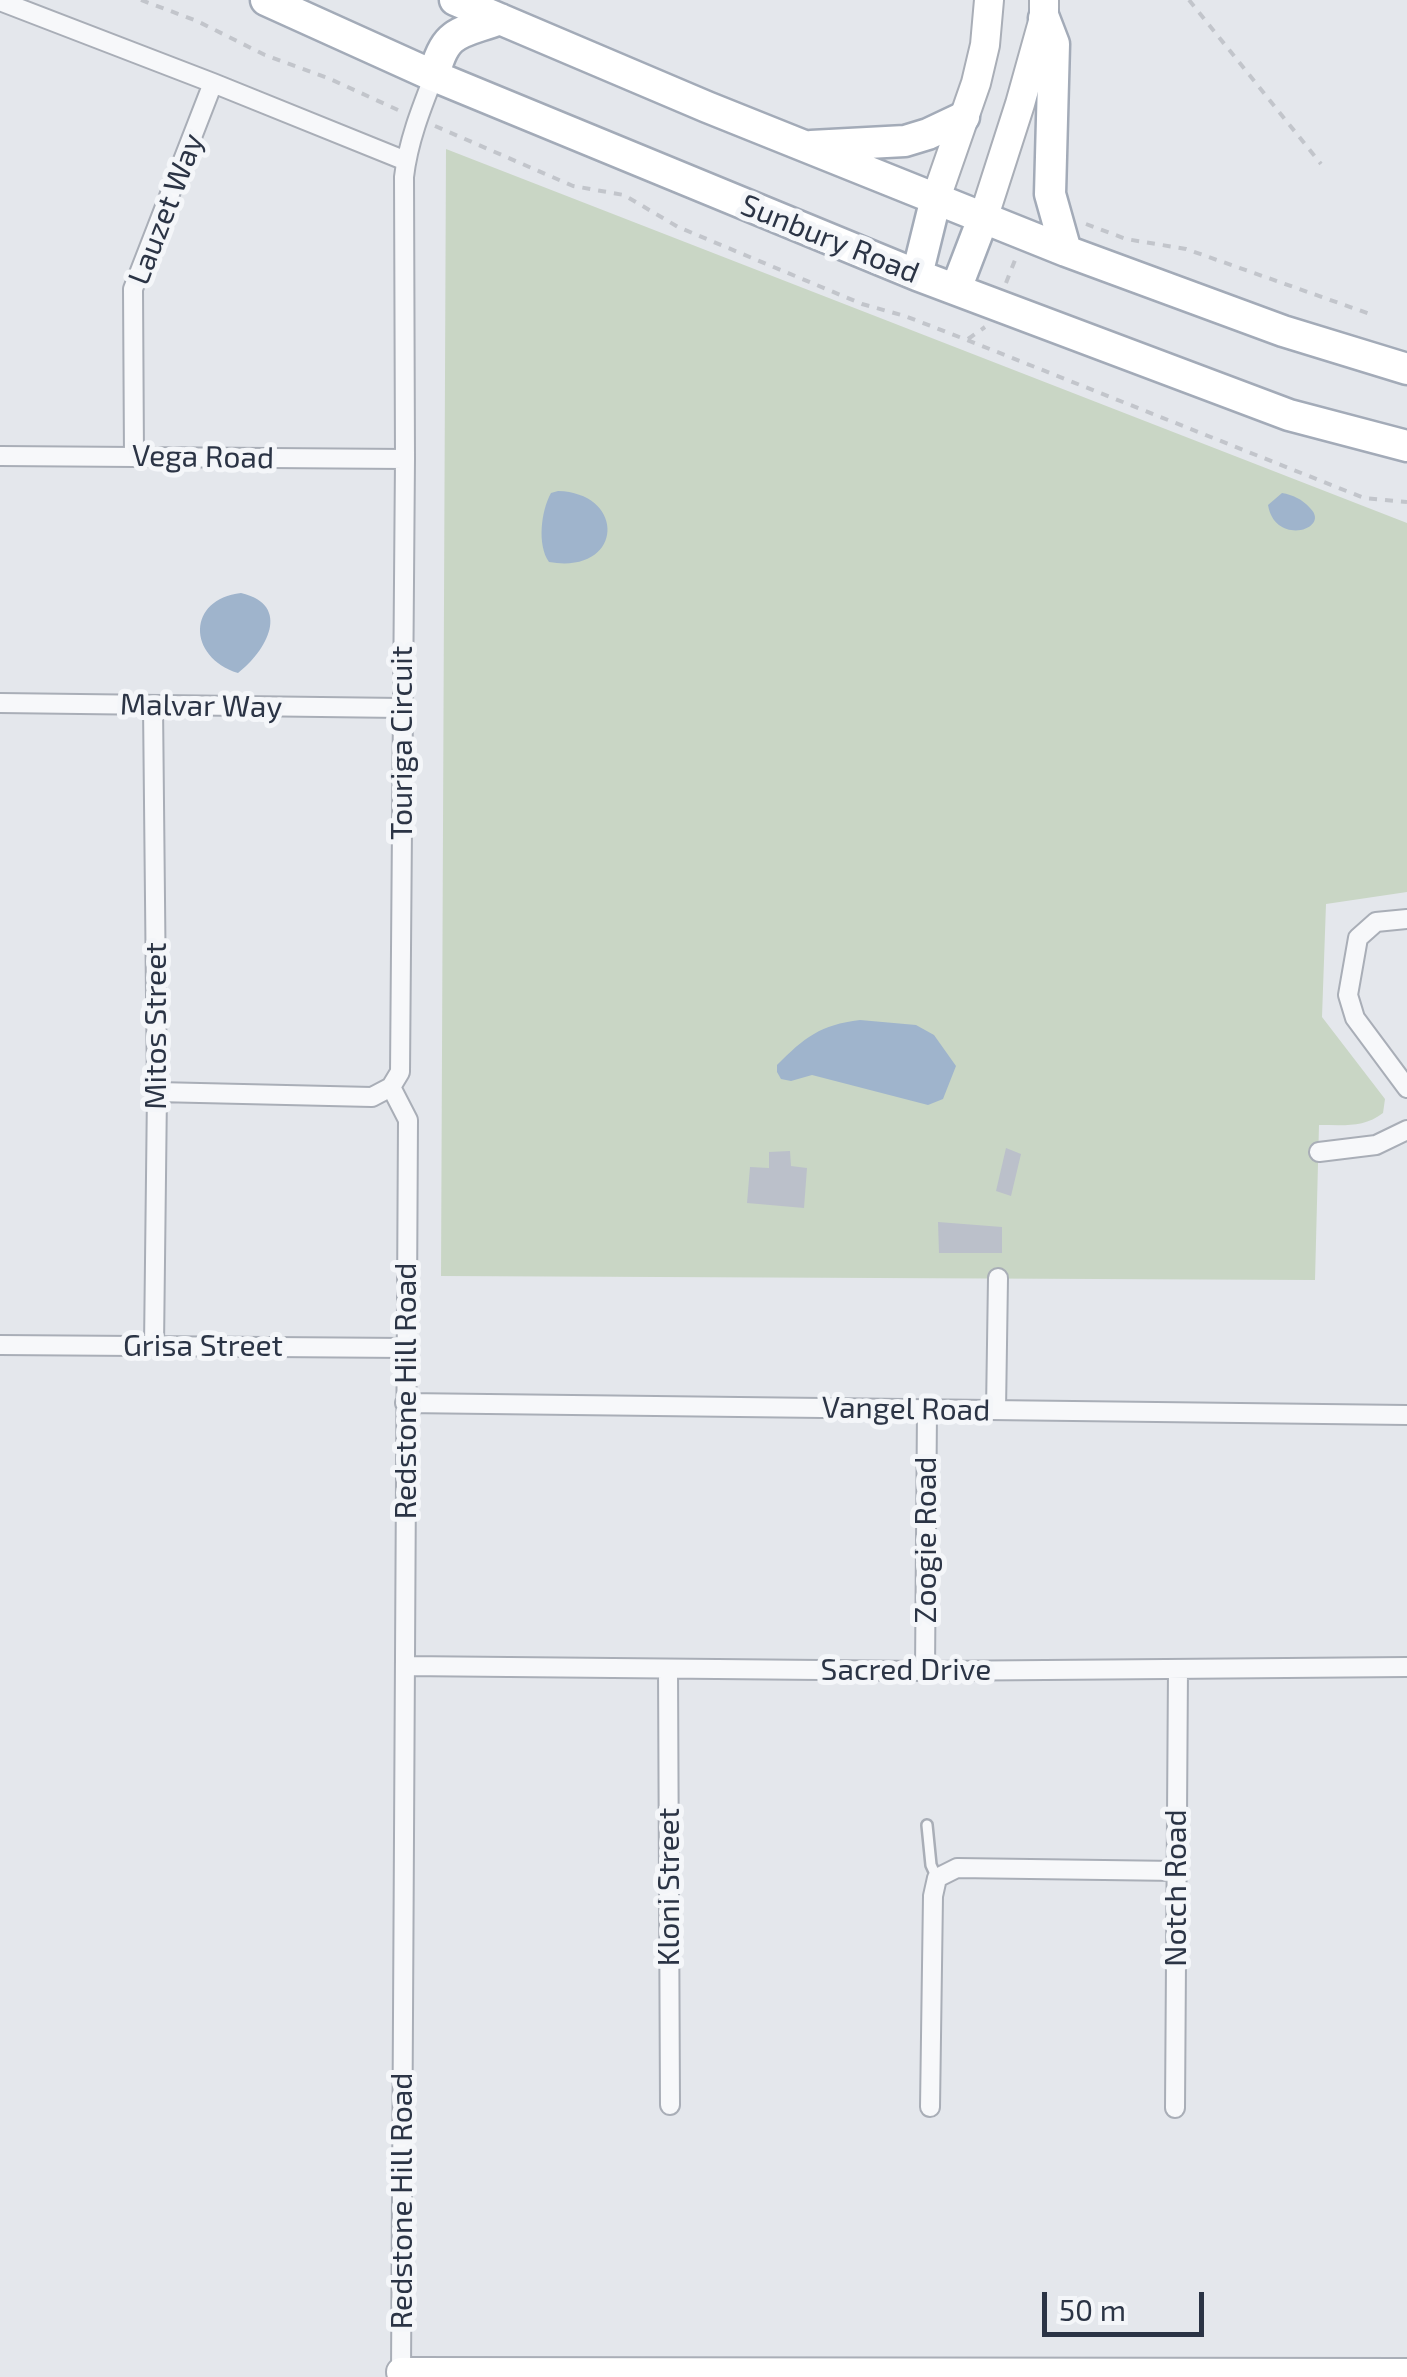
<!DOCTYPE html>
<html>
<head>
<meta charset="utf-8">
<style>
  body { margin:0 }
  #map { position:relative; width:1407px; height:2377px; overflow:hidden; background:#e4e7ec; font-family:"Exo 2",sans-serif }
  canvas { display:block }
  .scale { position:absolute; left:1042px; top:2292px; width:162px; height:45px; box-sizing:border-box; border:5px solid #2b3445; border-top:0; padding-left:12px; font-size:30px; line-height:35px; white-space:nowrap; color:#2b3445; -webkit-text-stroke:8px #f4f6f9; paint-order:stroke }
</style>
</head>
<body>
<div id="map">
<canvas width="1407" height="2377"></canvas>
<div class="scale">50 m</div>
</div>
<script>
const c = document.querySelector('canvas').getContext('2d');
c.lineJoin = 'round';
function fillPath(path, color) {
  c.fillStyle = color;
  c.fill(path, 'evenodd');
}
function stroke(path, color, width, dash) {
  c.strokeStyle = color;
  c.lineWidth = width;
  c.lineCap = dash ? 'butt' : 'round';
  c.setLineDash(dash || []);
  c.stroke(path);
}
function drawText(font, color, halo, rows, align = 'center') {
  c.font = font + ' "Exo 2",sans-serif';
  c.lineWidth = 10;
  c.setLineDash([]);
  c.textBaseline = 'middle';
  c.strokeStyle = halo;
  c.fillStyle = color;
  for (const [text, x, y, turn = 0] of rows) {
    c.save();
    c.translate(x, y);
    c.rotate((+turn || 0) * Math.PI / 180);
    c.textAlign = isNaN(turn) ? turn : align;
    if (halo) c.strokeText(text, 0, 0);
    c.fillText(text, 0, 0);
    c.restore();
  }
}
fillPath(new Path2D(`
  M446 149 1407 523V892L1326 904 1322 1017 1385 1099 1383 1113C1364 1128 1343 1125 1319 1125L1315 1280 441 1276Z`), '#c9d6c5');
fillPath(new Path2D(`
  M558 491C627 493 624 575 549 562 537 545 541 511 551 493Z
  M1282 493C1293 495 1302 499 1310 508 1332 529 1275 547 1268 505Z
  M241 593C293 605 266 652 238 673 187 657 187 599 241 593Z
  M860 1020 916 1025 934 1035 956 1066 943 1099 928 1105 812 1075 791 1081 781 1079 777 1072V1065C805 1037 820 1025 860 1020Z`), '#9fb4cc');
fillPath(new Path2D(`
  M1006 1148 1021 1154 1011 1196 996 1191Z
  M790 1151 791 1166 807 1168 804 1208 747 1203 750 1167 769 1168V1152Z
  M938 1222 1002 1227V1253H939Z`), '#bbc0ca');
const lane = new Path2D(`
  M927 1825 931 1865 937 1878`);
const street = new Path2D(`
  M0 1 213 83 406 161
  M0 456 405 459
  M134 457 133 289 213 83
  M0 703 401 708
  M153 706 157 1092 154 1346
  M1407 919 1376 922 1358 938 1348 995 1355 1018 1407 1088
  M391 1087 408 1120 401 2372
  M157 1092 372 1097 391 1087 400 1072 405 459 404 177C408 142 421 109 434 76
  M1319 1152 1376 1145 1407 1130
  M0 1345 406 1348
  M405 1403 1407 1415
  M996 1410 998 1278
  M405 1666 925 1671 1407 1667
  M668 1669 670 2105
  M925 1671 927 1410
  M930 2107 933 1896 937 1878 957 1868 1177 1871
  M1175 2108 1178 1669`);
const secondary = new Path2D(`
  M936 198 976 83 985 45 989 0
  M984 216 1020 104 1044 18V0
  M401 2372 1407 2373`);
const primary = new Path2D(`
  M266 0 434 76 917 275 1289 415 1407 446
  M455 0 707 107 1066 251 1283 331 1407 369
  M1044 18 1054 44 1050 194 1066 251
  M434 76C445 29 460 34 500 19
  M811 146 905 141 928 134 964 117
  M917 275 936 198
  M956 289 984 216`);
stroke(lane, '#a9aeb7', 14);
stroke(street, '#a9aeb7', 22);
stroke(secondary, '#a9aeb7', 32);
stroke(primary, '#a3abb8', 35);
stroke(new Path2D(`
  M141 0 197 21 265 55 328 78 398 110
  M1189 0 1321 164
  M435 126 573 186 624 195 678 227 862 304 905 316 967 340 1364 498 1407 502
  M1086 224 1126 239 1186 249 1370 314
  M1006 283 1015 260
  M968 339 985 327`), '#c2c5cb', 4, [8, 8]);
stroke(lane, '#f7f8fa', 9);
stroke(street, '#f7f8fa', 18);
stroke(secondary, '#fff', 28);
stroke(primary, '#fff', 30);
drawText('30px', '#2b3445', '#f4f6f9', [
  ["Lauzet Way",166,209,-69],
  ["Sunbury Road",830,239,22],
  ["Vega Road",203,457,1],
  ["Malvar Way",201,706,1],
  ["Touriga Circuit",402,743,-90],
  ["Mitos Street",156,1026,-90],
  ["Grisa Street",203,1346],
  ["Redstone Hill Road",406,1391,-90],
  ["Vangel Road",906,1409,1],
  ["Zoogie Road",926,1540,-90],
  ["Sacred Drive",906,1670],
  ["Kloni Street",669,1887,-90],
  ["Notch Road",1176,1888,-90],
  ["Redstone Hill Road",402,2201,-90]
]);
</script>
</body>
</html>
